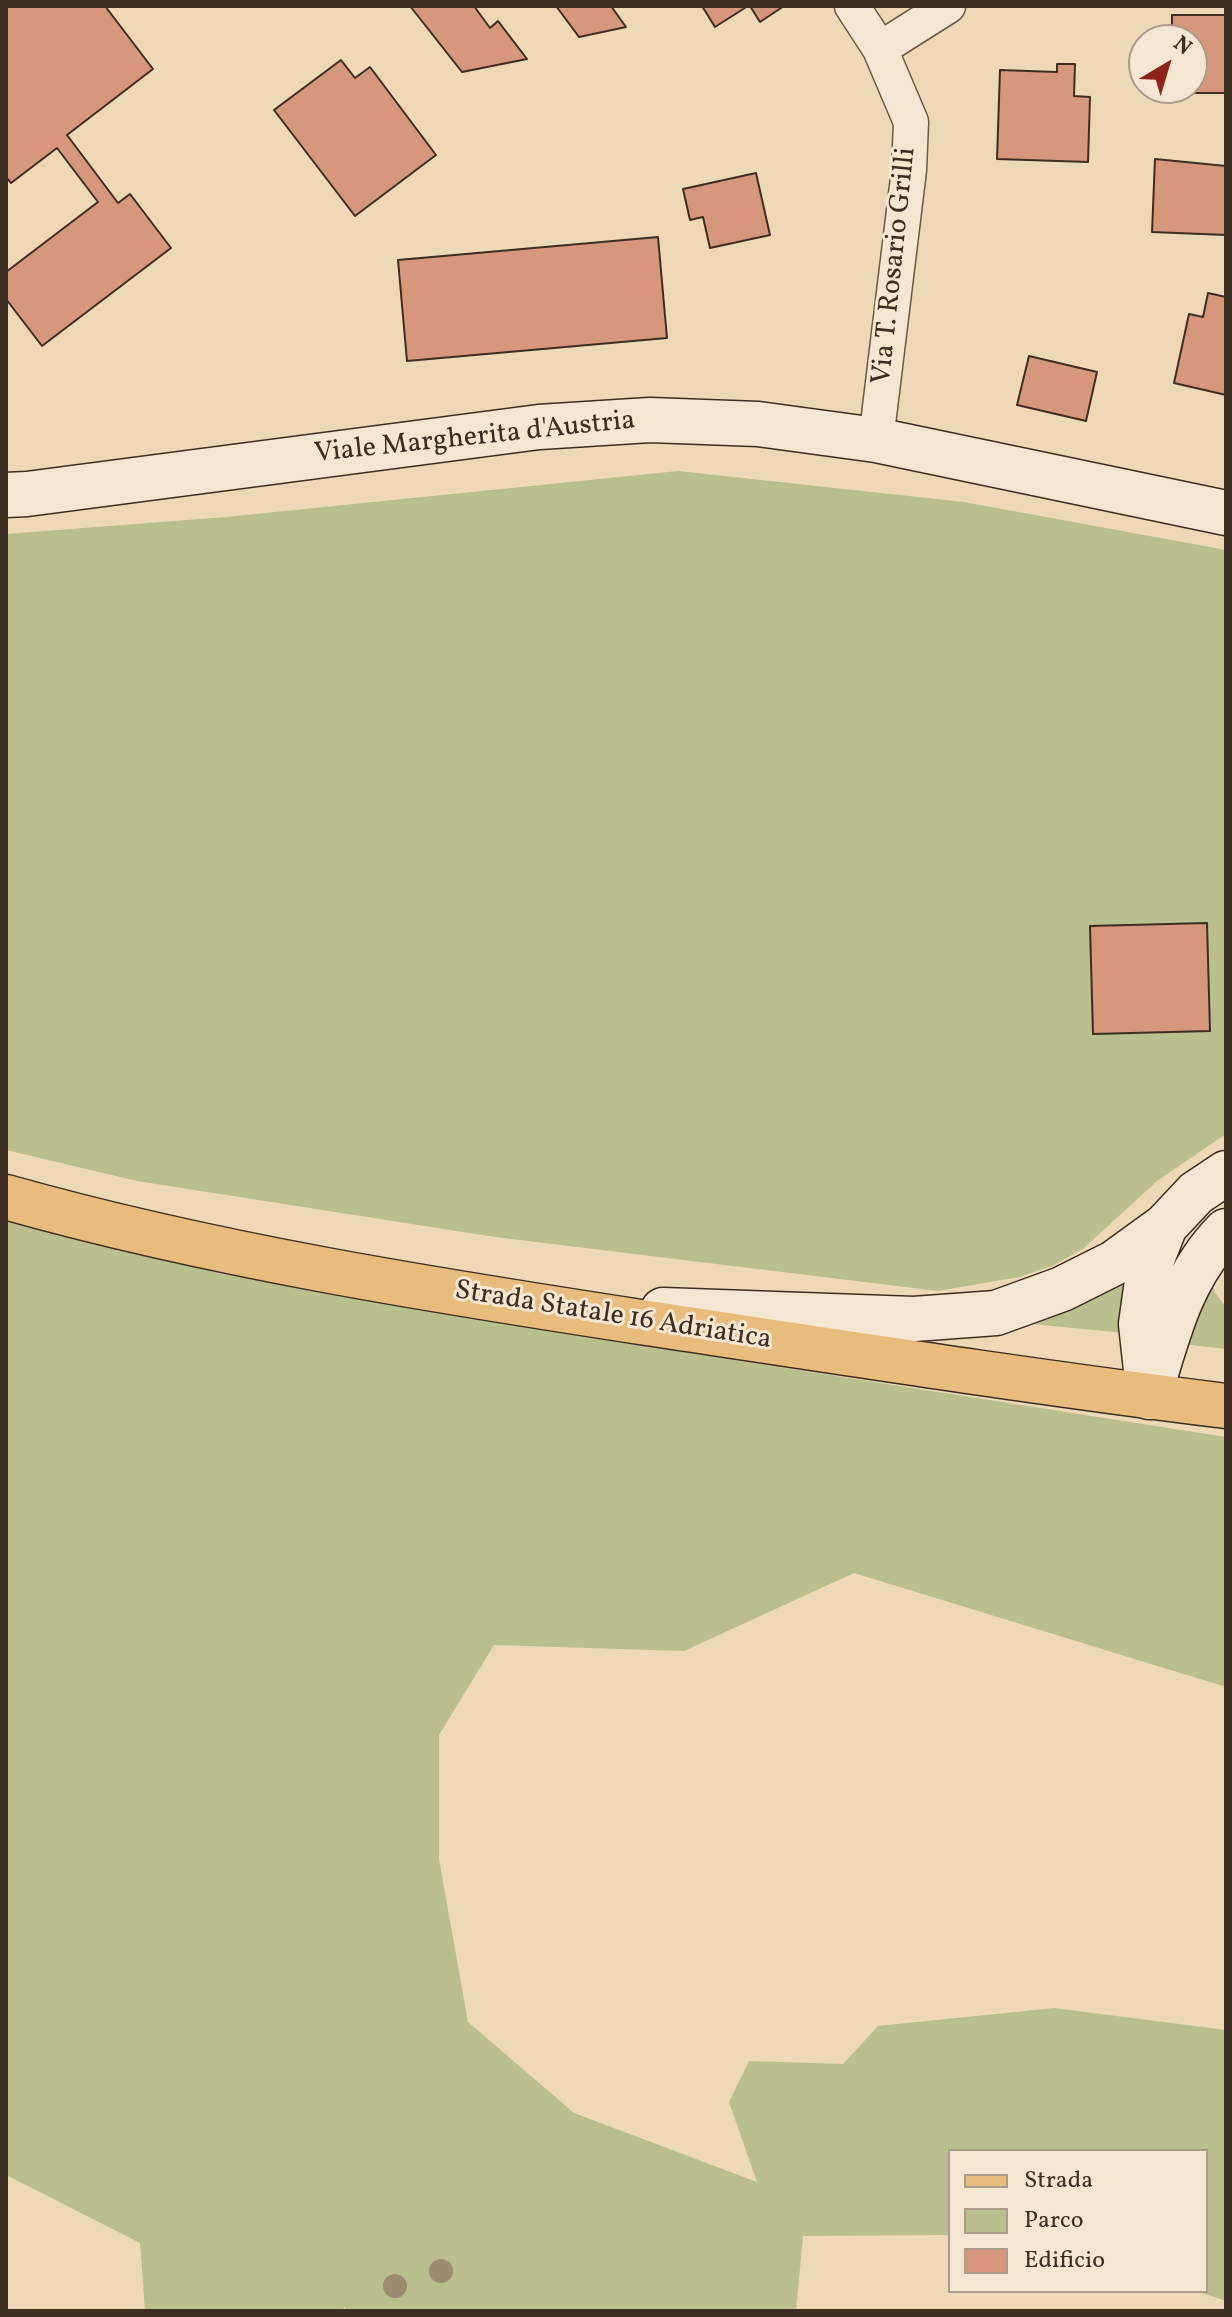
<!DOCTYPE html>
<html>
<head>
<meta charset="utf-8">
<style>
  body { margin:0 }
  #map { position:relative; width:1232px; height:2317px; overflow:hidden; background:#eed9b7; font-family:Vollkorn,serif }
  canvas { display:block }
  .frame { position:absolute; inset:0; border:8px solid #3e2e22; pointer-events:none }
  .legend { position:absolute; left:948px; top:2149px; width:260px; height:144px; box-sizing:border-box; background:#f4e6d0; border:2px solid #ab9c8a; margin:0; padding:10px 14px; list-style:none; font-size:24px; color:#3e2e22 }
  .legend li { display:flex; align-items:center; gap:16px; height:40px }
  .legend b { width:40px; border:2px solid #ab9c8a }
  .north { position:absolute; left:1128px; top:24px; width:80px; height:80px; box-sizing:border-box; background:#f4e6d0; border:2px solid #ab9c8a; border-radius:50%; rotate:38deg; font-size:22px; font-weight:700; line-height:32px; text-align:center; color:#3e2e22 }
  .north::after { content:''; display:block; margin:auto; width:28px; height:36px; background:#8f2418; clip-path:polygon(50% 0,100% 100%,50% 72%,0 100%) }
</style>
</head>
<body>
<div id="map">
<canvas width="1232" height="2317"></canvas>
<div class="frame"></div>
<ul class="legend">
<li><b style="height:10px;background:#e7bc7c"></b>Strada</li>
<li><b style="height:22px;background:#babf8e"></b>Parco</li>
<li><b style="height:22px;background:#d6977c"></b>Edificio</li>
</ul>
<div class="north">N</div>
</div>
<script>
const c = document.querySelector('canvas').getContext('2d');
c.lineJoin = 'round';
function fillPath(path, color) {
  c.fillStyle = color;
  c.fill(path, 'evenodd');
}
function stroke(path, color, width, dash) {
  c.strokeStyle = color;
  c.lineWidth = width;
  c.lineCap = dash ? 'butt' : 'round';
  c.setLineDash(dash || []);
  c.stroke(path);
}
function drawText(font, color, halo, rows, align = 'center') {
  c.font = font + ' Vollkorn,serif';
  c.lineWidth = 6;
  c.setLineDash([]);
  c.textBaseline = 'middle';
  c.strokeStyle = halo;
  c.fillStyle = color;
  for (const [text, x, y, turn = 0] of rows) {
    c.save();
    c.translate(x, y);
    c.rotate((+turn || 0) * Math.PI / 180);
    c.textAlign = isNaN(turn) ? turn : align;
    if (halo) c.strokeText(text, 0, 0);
    c.fillText(text, 0, 0);
    c.restore();
  }
}
fillPath(new Path2D(`
  M678 471 964 502 1226 550V1134L1157 1181 1083 1249 1052 1266 1019 1277 938 1291 495 1237 137 1181 6 1150V534L226 517Z
  M6 1210 217 1273 593 1338 1226 1437V1687L854 1573 684 1651 494 1645 439 1735V1859L468 2022 574 2113 757 2182 729 2102 749 2061 843 2064 878 2026 1054 2008 1226 2030V2301L1196 2291H1206V2151H950V2235L803 2236 796 2311H345V2307L341 2311H145L140 2243 6 2175Z
  M1126 1270 1125 1333 1022 1323Z
  M1211 1278 1215 1293 1226 1307V1349L1181 1344Z`), '#babf8e');
const building = new Path2D(`
  M6 6H105L153 69 67 135 118 203 130 194 171 248 42 346 6 299V272L98 202 57 148 11 183 6 177Z
  M410 6H474L490 28 498 21 527 59 462 72Z
  M556 6H611L626 27 579 37Z
  M702 6H748L715 27Z
  M750 6H784L760 22Z
  M1172 15H1226V93H1173L1172 88H1192V40H1172Z
  M341 60 355 78 370 67 436 155 355 216 274 110Z
  M1057 64H1075L1074 96 1090 97 1088 162 997 159 1000 70 1057 72Z
  M1155 159 1226 166V235L1152 232Z
  M756 173 770 235 710 248 703 217 690 220 683 189Z
  M658 237 667 338 407 361 398 260Z
  M1208 293 1226 297V395L1174 383 1189 314 1203 317Z
  M1029 356 1097 372 1086 421 1017 405Z
  M1207 923 1210 1031 1093 1034 1090 926Z`);
fillPath(building, '#d6977c');
stroke(building, '#3e2e22', 2);
const street = new Path2D(`
  M852 6 880 49
  M876 440 909 170 911 122 880 49 948 6`);
const secondary = new Path2D(`
  M6 495 27 494 539 427 650 420 758 424 876 440 1226 513
  M663 1310 914 1319 996 1313 1062 1289 1114 1263 1165 1226 1196 1193 1226 1173
  M1146 1370 1141 1324 1149 1267 1165 1226
  M1149 1397C1167 1337 1181 1276 1226 1231`);
const primary = new Path2D(`
  M6 1197C215 1256 432 1290 647 1323 840 1352 1033 1382 1226 1406`);
stroke(street, '#6a5947', 37);
stroke(secondary, '#3e2e22', 47);
stroke(primary, '#3e2e22', 47);
stroke(street, '#f4e6d0', 34);
stroke(secondary, '#f4e6d0', 44);
stroke(primary, '#e7bc7c', 44);
c.fillStyle = '#9b8b71';
for (const [x, y] of [
  [441,2271],
  [395,2286]
]) {
  c.beginPath();
  c.arc(x, y, 12, 0, 2 * Math.PI);
  c.fill();
}
drawText('28px', '#3e2e22', '#f4e6d0', [
  ["Via T. Rosario Grilli",896,266,-84],
  ["Viale Margherita d'Austria",475,439,-6],
  ["Strada Statale 16 Adriatica",613,1317,9]
]);
</script>
</body>
</html>
